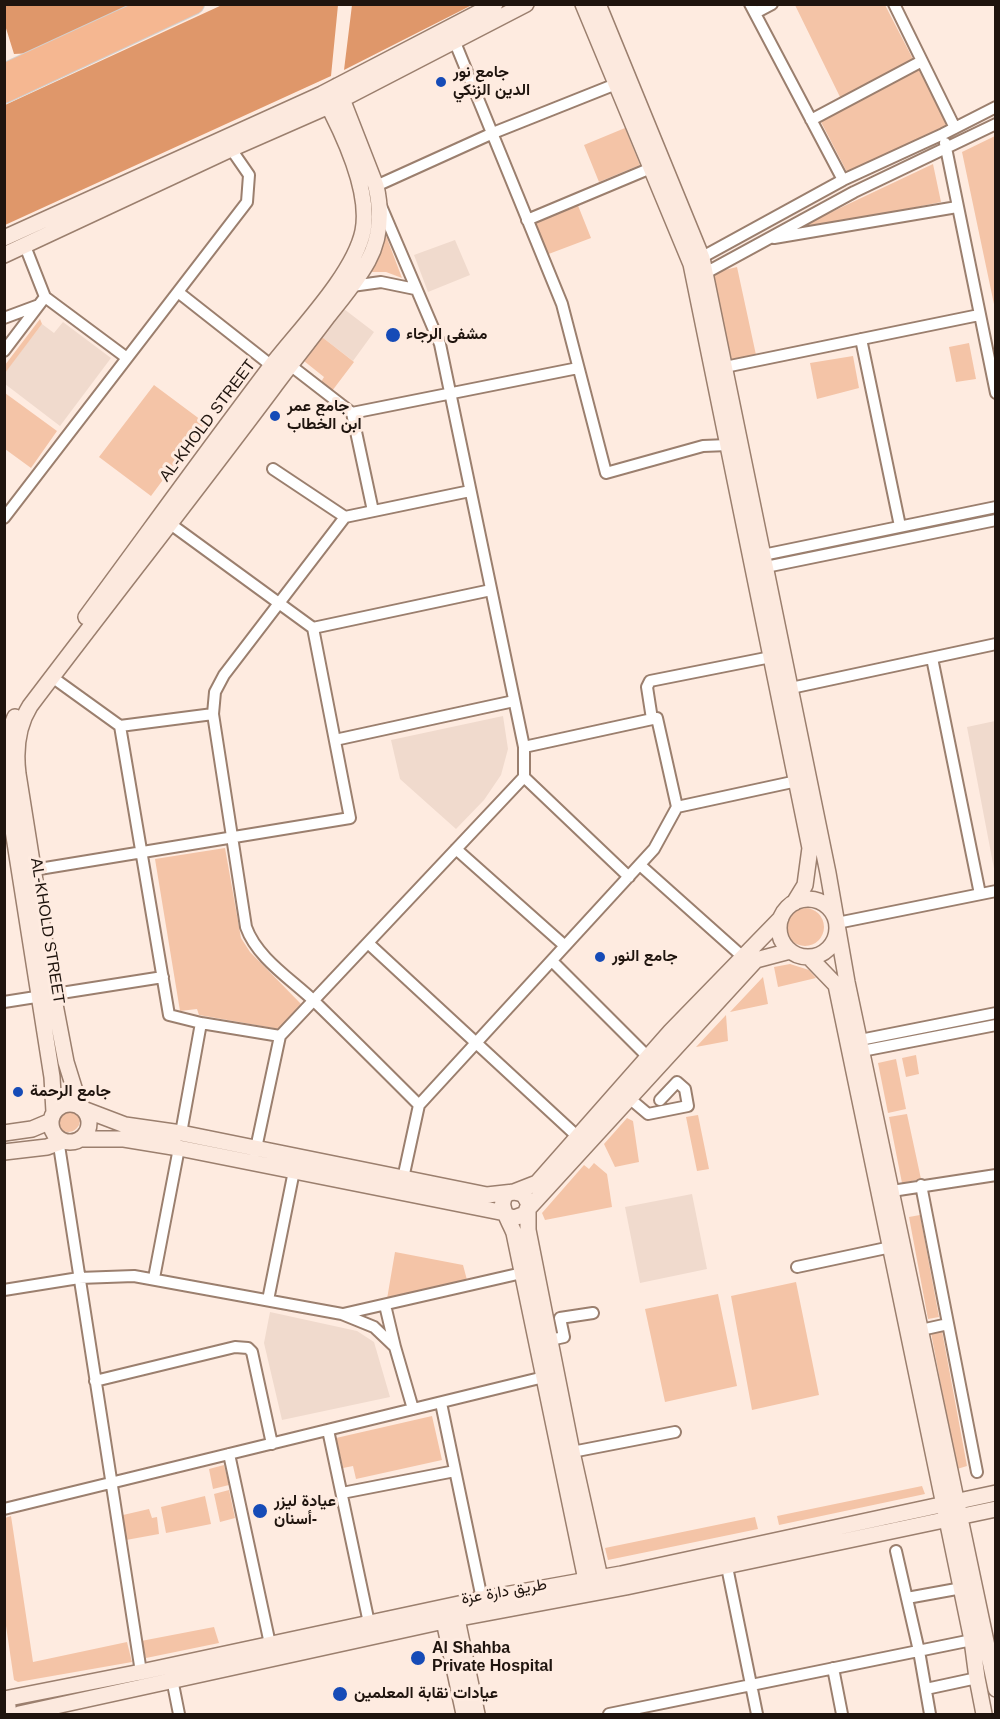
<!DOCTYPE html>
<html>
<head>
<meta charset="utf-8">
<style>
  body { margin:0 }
  #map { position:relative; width:1000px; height:1719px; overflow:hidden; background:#feebe0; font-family:Helvetica,sans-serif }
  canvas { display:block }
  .frame { position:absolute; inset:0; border:6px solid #1f140e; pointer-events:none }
</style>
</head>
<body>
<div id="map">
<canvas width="1000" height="1719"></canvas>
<div class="frame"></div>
</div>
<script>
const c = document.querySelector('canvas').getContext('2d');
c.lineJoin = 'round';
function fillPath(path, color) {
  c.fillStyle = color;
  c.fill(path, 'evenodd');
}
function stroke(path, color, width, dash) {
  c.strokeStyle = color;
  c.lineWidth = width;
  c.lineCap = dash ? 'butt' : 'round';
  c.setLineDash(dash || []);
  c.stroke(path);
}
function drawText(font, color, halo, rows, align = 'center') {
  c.font = font + ' Helvetica,Vazirmatn,sans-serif';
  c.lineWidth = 6;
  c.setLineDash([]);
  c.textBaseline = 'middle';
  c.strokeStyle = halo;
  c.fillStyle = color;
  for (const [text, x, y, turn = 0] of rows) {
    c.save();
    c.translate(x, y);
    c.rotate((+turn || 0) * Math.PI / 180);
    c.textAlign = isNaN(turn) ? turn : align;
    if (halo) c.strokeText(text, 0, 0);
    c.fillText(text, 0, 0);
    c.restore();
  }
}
fillPath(new Path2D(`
  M455 240 470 275 428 292 414 255Z
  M344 309 374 332 353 361 322 337Z
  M63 322 111 358 60 426 5 384 4 373 42 324 54 333Z
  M503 716 508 749 501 775 484 800 456 829 400 779 391 740Z
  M995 721H996L995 874 967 727Z
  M692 1194 707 1269 640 1283 625 1207Z
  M270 1312 357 1331 374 1342 390 1397 282 1420 264 1343Z`), '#f0dacd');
fillPath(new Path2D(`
  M795 5H885L914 61 841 99Z
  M919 69 948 125 849 176 820 120Z
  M625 128 640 165 599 182 584 145Z
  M995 136V309L962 152Z
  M933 164 941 202 785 234Z
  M577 203 591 238 546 255 533 220Z
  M385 233 402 278 386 272H368Z
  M737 267 756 355 728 361 708 274Z
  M40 319 42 324 5 373V365Z
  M322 337 354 362 332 391 321 382 324 377 304 361Z
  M969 343 976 379 956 382 949 347Z
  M853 356 859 388 817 399 810 363Z
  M154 385 205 423 151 496 99 457Z
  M5 393 57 431 31 468 5 449Z
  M225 848 241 938 250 952 301 1004 279 1029 199 1015 197 1009 180 1011 155 859Z
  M786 927a19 19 0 1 1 38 0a19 19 0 1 1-38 0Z
  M790 964 809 970 816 978 778 987 774 967Z
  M763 977 768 1004 730 1012Z
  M726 1015 728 1041 696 1047Z
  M916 1055 919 1074 906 1077 902 1058Z
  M896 1059 906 1109 888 1113 878 1063Z
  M56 1120a12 12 0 1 1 24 0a12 12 0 1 1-24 0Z
  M907 1114 921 1179 902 1183 889 1117Z
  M698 1115 709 1169 697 1171 686 1117Z
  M627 1118 633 1121 639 1162 615 1167 604 1144Z
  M594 1163 607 1174 612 1207 545 1220 542 1213 584 1165 589 1169Z
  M920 1215 939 1317 928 1319 909 1217Z
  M395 1252 463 1265 467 1280 464 1284 387 1299Z
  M796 1282 819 1395 752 1410 731 1296Z
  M718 1294 737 1386 665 1402 645 1309Z
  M942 1331 967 1466 957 1469 931 1333Z
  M432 1416 442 1460 356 1479 353 1466 343 1468 336 1438Z
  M224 1465 229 1485 213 1489 209 1469Z
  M922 1486 925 1494 779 1525 777 1516Z
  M229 1490 235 1518 220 1522 214 1494Z
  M205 1496 211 1524 166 1533 161 1507Z
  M149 1509 152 1518 157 1517 159 1534 126 1540 123 1515Z
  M11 1516 33 1662 127 1642 132 1662 18 1682 14 1680 5 1619V1518Z
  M755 1517 758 1529 608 1560 605 1548Z
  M214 1627 219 1643 146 1658 141 1641Z`), '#f4c4a7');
fillPath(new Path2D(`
  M4 5H132L33 53 14 54 5 25Z
  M222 5H338L331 76 5 225V105Z
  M352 5V4L472 5 344 70Z`), '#df976a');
const street = new Path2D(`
  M750 4 843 180
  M894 4 955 128
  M755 13 772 4
  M454 40 562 304 606 473 703 446 728 445
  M811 120 922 61
  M945 143 996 393
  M376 186 493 133 616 84
  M527 220 651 168
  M774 238 957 207
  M25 246 45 297 127 358
  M697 260 843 180 943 134 996 107
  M700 276 854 192 996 124
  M352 286 381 282 415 289
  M178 292 272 366
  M4 318 39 305
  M861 339 900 526
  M4 351 45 297
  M290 365 352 413 373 511
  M725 367 979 315
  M352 413 578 368
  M273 469 345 517
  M4 518 247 202 249 175 231 149
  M758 556 996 507
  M761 568 996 520
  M313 628 491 590
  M932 658 980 894
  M52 677 120 726 169 1015 201 1023 280 1036
  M791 688 996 644
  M652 719 647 687 650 681 771 657
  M120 726 213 714
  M335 740 514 701
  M524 777 629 877
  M677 807 797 781
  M456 849 565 946
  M640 865 743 957
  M27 871 350 818 313 628 165 520
  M837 923 996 891
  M368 943 578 1137
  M552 961 648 1057
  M4 1002 163 977
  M860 1040 996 1013
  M862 1051 996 1025
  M629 1098 648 1114 688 1106 685 1089 677 1082 660 1100
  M419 1105C384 1070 349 1035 314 1001 291 979 257 958 246 927L213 714 215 692 224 675 345 517 470 491
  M181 1133 201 1023
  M58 1139 141 1672
  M255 1153 280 1036 524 777V747L440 344 381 206
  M402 1183 419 1105 654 849 677 807 657 718 524 747
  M921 1185 977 1472
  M892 1191 996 1175
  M797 1267 891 1247
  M154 1278 179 1148
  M4 1290 79 1278 134 1276 342 1314 374 1327 395 1347 413 1409
  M268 1300 294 1171
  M385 1305 395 1347
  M343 1314 522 1273
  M921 1330 948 1324
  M550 1340 564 1337 560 1318 593 1313
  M95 1381 235 1347 248 1348 252 1352 272 1444
  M441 1403 482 1599
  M328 1430 369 1623
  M572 1452 675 1432
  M229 1454 270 1644
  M342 1493 455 1471
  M4 1509 544 1377
  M896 1551 919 1651 930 1714
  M727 1567 757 1714
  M907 1598 962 1588
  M833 1668 842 1714
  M171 1674 179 1714
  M926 1689 977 1678
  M609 1714 972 1640`);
const secondary = new Path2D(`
  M583 4 691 264 810 848 805 885 794 903
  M598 4 702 258 828 873 847 982 996 1689
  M4 238 322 94 495 4
  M4 255 231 149 329 106 526 4
  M86 617C148 533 209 448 272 365 300 329 354 274 363 231 371 190 341 129 322 94
  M4 753 7 737 15 717
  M4 756 7 792 52 1077 54 1112
  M779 928a29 29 0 1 1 58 0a29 29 0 1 1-58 0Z
  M809 957 836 985 972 1640 977 1678 984 1714
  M51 1123a19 19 0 1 1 38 0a19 19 0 1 1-38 0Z
  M80 1107 66 1062 53 994 18 774C15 750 17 727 30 706 111 599 193 495 273 388 291 364 310 340 328 316 342 299 357 281 368 261 381 237 382 213 376 186L337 86
  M83 1109 125 1125 181 1133 487 1195 514 1192 537 1183 671 1031 781 918
  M4 1133 32 1129 51 1121
  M80 1139H124L179 1148 505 1213
  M4 1152 47 1147 63 1141
  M508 1216 514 1218 525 1214 529 1204 524 1195C519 1192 515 1191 509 1193 494 1201 510 1221 514 1233L586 1580
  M600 1578 572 1452 528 1230V1209L756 960 790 951
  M457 1619 477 1714
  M444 1621 464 1714
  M4 1699 141 1672 482 1599 621 1574 996 1493
  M4 1700 8 1706V1714
  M19 1714 444 1621 626 1587 996 1509`);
const highway = new Path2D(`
  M4 74 156 4
  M4 93 194 4`);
stroke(street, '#9b7f6e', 14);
stroke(secondary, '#9b7f6e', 18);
stroke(highway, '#d2d0cf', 22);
stroke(street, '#fff', 10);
stroke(secondary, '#fce9de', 15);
stroke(highway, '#f5b791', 20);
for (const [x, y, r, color] of [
  [441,82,6,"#164bb7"],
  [393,335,8,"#164bb7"],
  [275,416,6,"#164bb7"],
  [600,957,6,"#164bb7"],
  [18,1092,6,"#164bb7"],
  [260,1511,8,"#164bb7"],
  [418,1658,8,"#164bb7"],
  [340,1694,8,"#164bb7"]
]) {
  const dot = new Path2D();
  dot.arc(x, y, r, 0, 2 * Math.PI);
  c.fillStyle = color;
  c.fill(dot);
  stroke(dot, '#feebe0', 2);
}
drawText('bold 16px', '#1f140e', '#feebe0', [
  ["جامع نور",453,73],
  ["الدين الزنكي",453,91],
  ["مشفى الرجاء",406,335],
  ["جامع عمر",287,407],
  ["ابن الخطاب",287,425],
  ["جامع النور",612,957],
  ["جامع الرحمة",30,1092],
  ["عيادة ليزر",274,1502],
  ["أسنان-",274,1520],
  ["Al Shahba",432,1649],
  ["Private Hospital",432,1667],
  ["عيادات نقابة المعلمين",354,1694]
], 'left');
drawText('16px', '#1f140e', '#feebe0', [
  ["AL-KHOLD STREET",208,421,-53],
  ["AL-KHOLD STREET",47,931,81],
  ["طريق دارة عزة",504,1592,-10]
]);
</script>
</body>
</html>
